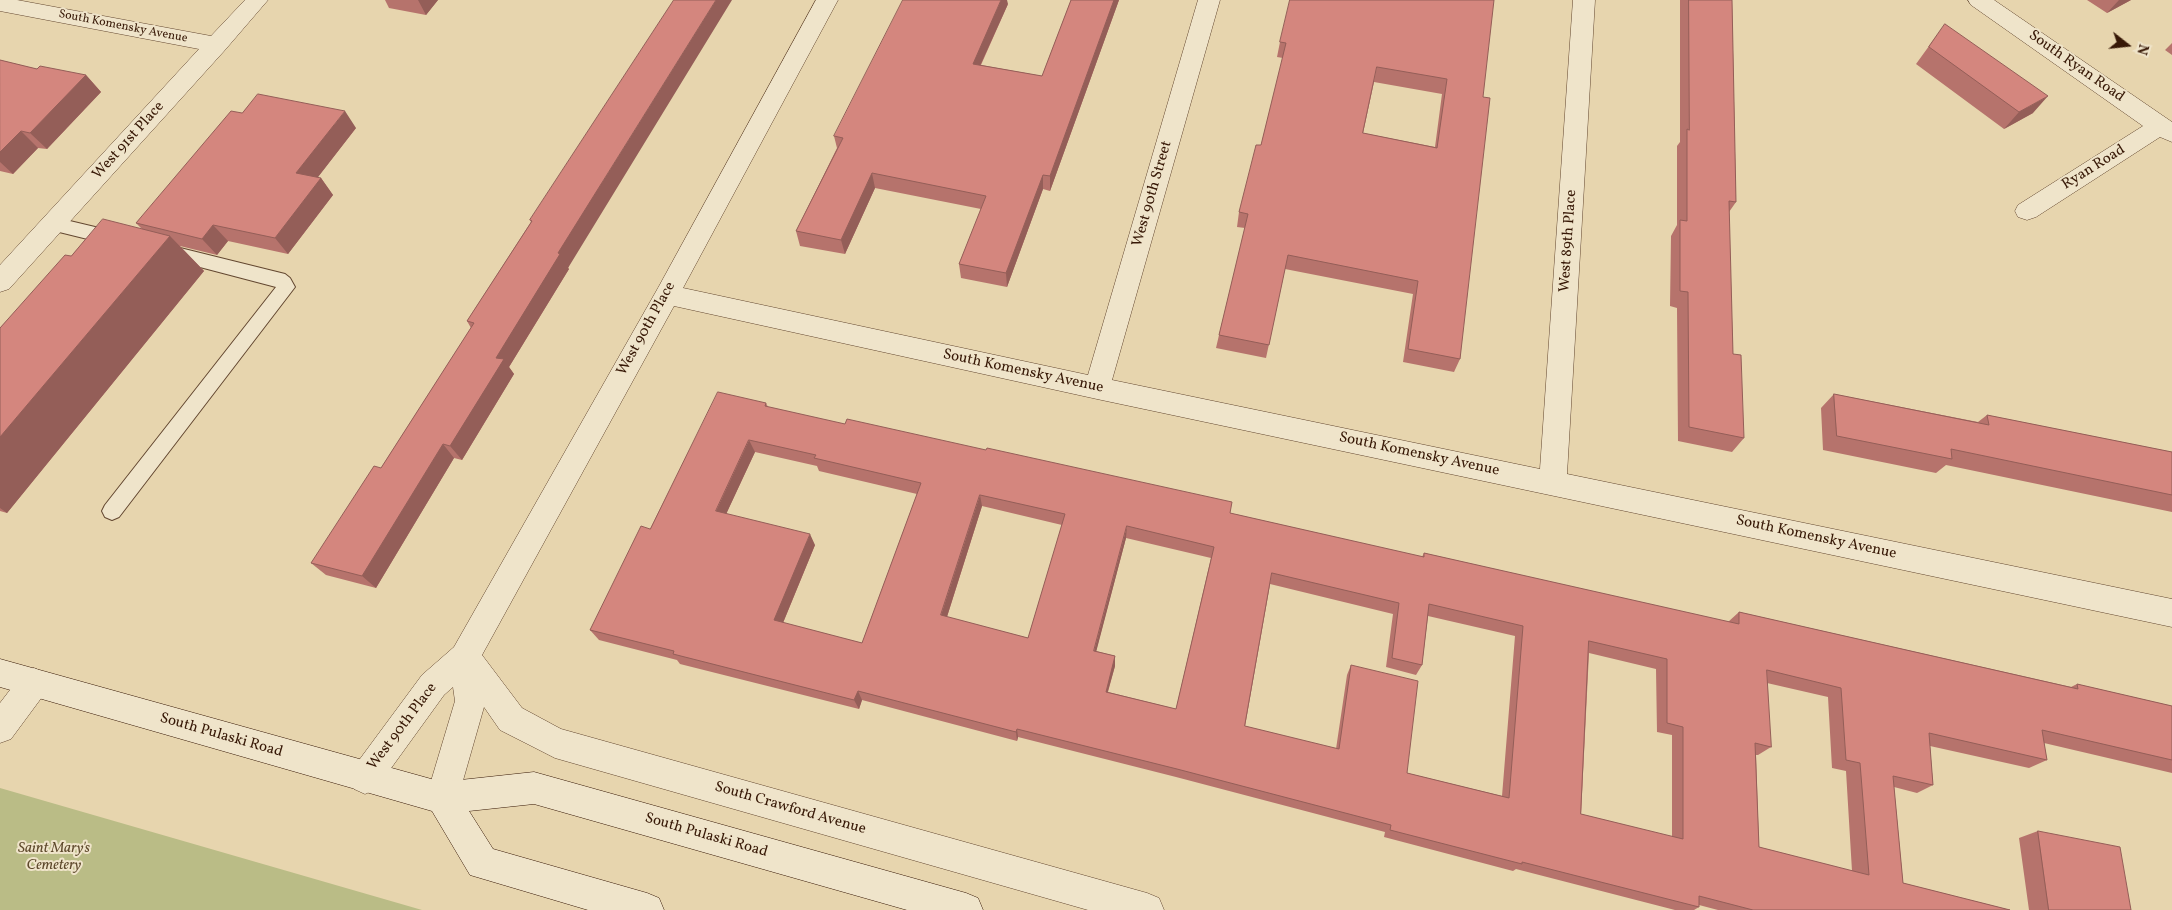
<!DOCTYPE html>
<html>
<head>
<meta charset="utf-8">
<style>
  body { margin:0 }
  #map { position:relative; width:2172px; height:910px; overflow:hidden; background:#e7d5ae; font-family:Vollkorn,serif }
  canvas { display:block }
  .north { position:absolute; left:2102px; top:20px; width:50px; height:50px; -webkit-text-stroke:4px #efe4ca; paint-order:stroke; rotate:106deg; font-size:14px; font-weight:700; line-height:20px; text-align:center; color:#371806 }
  .north::after { content:''; display:block; margin:auto; width:18px; height:22px; background:#371806; clip-path:polygon(50% 0,100% 100%,50% 72%,0 100%) }
</style>
</head>
<body>
<div id="map">
<canvas width="2172" height="910"></canvas>
<div class="north">N</div>
</div>
<script>
const c = document.querySelector('canvas').getContext('2d');
c.lineJoin = 'round';
function fillPath(path, color) {
  c.fillStyle = color;
  c.fill(path, 'evenodd');
}
function stroke(path, color, width, dash) {
  c.strokeStyle = color;
  c.lineWidth = width;
  c.lineCap = dash ? 'butt' : 'round';
  c.setLineDash(dash || []);
  c.stroke(path);
}
function drawText(font, color, halo, rows, align = 'center') {
  c.font = font + ' Vollkorn,serif';
  c.lineWidth = 4;
  c.setLineDash([]);
  c.textBaseline = 'middle';
  c.strokeStyle = halo;
  c.fillStyle = color;
  for (const [text, x, y, turn = 0] of rows) {
    c.save();
    c.translate(x, y);
    c.rotate((+turn || 0) * Math.PI / 180);
    c.textAlign = isNaN(turn) ? turn : align;
    if (halo) c.strokeText(text, 0, 0);
    c.fillText(text, 0, 0);
    c.restore();
  }
}
fillPath(new Path2D(`
  M0 788 422 910H0Z`), '#babc86');
const lane = new Path2D(`
  M53 217 116 232 122 234 125 239 122 244 116 246 47 229 44 224 47 219Z
  M164 244 285 274 290 278 295 287 119 517 112 520 105 517 102 511 105 505 276 287 158 256 155 251 158 246Z`);
const street = new Path2D(`
  M0 0H17L211 36 245 0H268L225 50 9 289 0 292V265L199 49 0 11Z
  M816 0H838L683 288 1088 375 1198 0H1220L1112 380 1540 469 1573 0H1595L1567 474 2172 599V627L1097 399 674 306 482 655 522 708 561 729 1147 893 1159 898 1164 910H1088L555 758 500 730 484 707 458 798 453 809 442 814 431 809 426 798 455 701 453 687 444 695 376 789 365 794 354 789 349 778 354 767 422 675 454 647 658 288Z
  M1968 0H1994L2172 122V142L2160 137 2036 217 2027 220 2018 217 2015 211 2018 205 2143 126 1971 5Z
  M34 668 45 673 49 683 45 693 11 739 0 743V703L23 673Z`);
const secondary = new Path2D(`
  M0 659 442 782 534 772 966 893 978 898 983 910H907L534 804 469 811 493 849 647 893 659 898 664 910H588L470 875 432 811 0 687Z`);
stroke(lane, '#634730', 2);
stroke(street, '#634730', 1);
stroke(secondary, '#371806', 1);
fillPath(lane, '#efe4ca');
fillPath(street, '#efe4ca');
fillPath(secondary, '#efe4ca');
fillPath(new Path2D(`
  M385 0H438L426 15 389 8Z
  M674 0 568 268 569 269 509 367 514 374 462 460 454 458 376 588 326 575 311 563 381 468 471 328 467 321 531 222 530 220Z
  M1071 0H1119L1050 191 1043 189 1007 287 961 278 959 264 981 209 875 188 845 254 800 246 796 231 837 148 834 136 1008 4 981 65 1042 76Z
  M1290 0 1483 97 1460 359 1454 372 1403 362 1413 294 1285 269 1266 358 1216 348 1219 335 1245 228 1237 227 1239 212 1261 145 1283 58 1277 57 1280 42ZM1374 82 1442 94 1435 147 1363 133Z
  M1680 0H1732L1736 202 1729 212 1733 354 1744 438 1732 452 1678 441 1677 308 1670 306 1671 236 1677 225V146L1680 142Z
  M2087 0H2131L2107 13Z
  M1945 24 2033 113 2004 129 1916 64Z
  M2172 43V55L2165 50Z
  M0 60 37 69 86 75 101 92 47 149 38 148 13 174 0 171Z
  M242 113 356 128 317 178H321L333 195 288 254 228 241 217 255 180 246 204 271 7 513 0 511V328L71 256 142 229 136 223Z
  M1834 394 1978 422 1987 415 2172 452V512L1946 465 1936 473 1823 450 1821 408Z
  M766 403 768 407 1422 557 1424 553 1728 622 1739 612 2071 687 2077 684 2172 706V773L2044 743 2047 760 2029 768 1930 746 1933 785 1917 793 1894 787 1903 883 2010 910H1718L1699 905V907L1694 910H1675L1516 869 1513 871 1384 837 1385 832 1176 777 1018 737 1017 741 862 700 859 709 680 664 677 660 599 640 590 630 650 529ZM755 452 817 466 819 471 917 494 862 643 783 623 815 545 726 514ZM982 506 1062 525 1028 638 947 617ZM1126 538 1211 558 1176 709 1108 692 1115 666V656L1096 651ZM1270 584 1393 614 1386 667 1416 675 1422 665 1428 616 1515 636 1502 796 1407 773 1351 665 1347 675 1336 749 1245 726ZM1589 653 1656 669 1657 732 1672 735V837L1581 814ZM1767 683 1828 697 1832 768 1846 771 1852 871 1759 847 1756 755H1758L1771 747Z
  M2038 831 2131 910H2029L2019 838Z`), '#b6736c');
fillPath(new Path2D(`
  M418 0H438L426 15Z
  M716 0H732L568 268 569 269 509 367 514 374 462 460 450 446 496 358 558 253Z
  M1001 0H1007L1008 4 974 79 973 64Z
  M1114 0H1119L1050 191V176Z
  M2119 0H2131L2107 13Z
  M86 75 101 92 47 149 30 133Z
  M2048 96 2033 113 2004 129 2019 112Z
  M345 111 356 128 308 190 296 173Z
  M21 131 38 148 13 174 0 162V152Z
  M872 173 875 188 845 254 841 240Z
  M1043 175V189L1007 287 1006 273Z
  M321 178 333 195 288 254 275 238Z
  M213 225 228 241 217 255 202 239Z
  M170 236 204 271 7 513 0 508V437Z
  M749 440 755 452 722 523 716 511Z
  M443 444 454 458 376 588 362 576Z
  M980 495 982 506 944 626 941 615Z
  M1127 526 1126 538 1094 660V651Z
  M810 534 815 545 780 630 774 620Z
  M1115 656V666L1105 701 1106 692Z
  M858 691 862 700 859 709 854 700Z
  M1017 729 1018 737 1017 741 1016 732Z`), '#945e58');
const building = new Path2D(`
  M674 0H716L558 253 560 254 496 358 504 359 450 446 443 444 362 576 311 563 374 466 381 468 474 323 467 321 532 221 530 220Z
  M903 0H1001L973 64 1042 76 1071 0H1114L1050 176 1043 175 1006 273 959 264 986 196 872 173 841 240 796 231 843 138 834 136Z
  M1290 0H1494L1483 97 1490 98 1460 359 1408 349 1418 281 1288 255 1269 345 1219 335 1248 214 1239 212 1256 145H1261L1286 43 1280 42ZM1377 67 1447 79 1437 148 1363 133Z
  M1689 0H1732L1736 202 1729 201 1733 354 1741 355 1744 438 1689 427 1688 292 1680 291V220L1687 221V129L1689 130Z
  M1945 24 2048 96 2019 112 1929 47Z
  M0 60 37 69 40 66 86 75 30 133 21 131 0 152Z
  M258 94 345 111 296 173 321 178 275 238 213 225 202 239 136 223 231 111 242 113Z
  M103 219 170 236 0 437V328L65 255 71 256Z
  M718 392 766 403 765 406 845 424 847 419 986 450 987 448 1232 502 1230 513 1424 557V553L1739 624V612L2078 689 2077 684 2172 706V760L2042 730 2047 760 1929 733 1933 785 1893 776 1903 883 2010 910H1753L1699 896V907L1522 862V864L1390 830 1391 825 1177 769 1017 729 1016 732 858 691 854 700 673 654 674 651 590 630 641 526 650 529ZM749 440 816 455 814 458 921 483 862 643 774 620 810 534 716 511ZM980 495 1065 514 1028 638 941 615ZM1127 526 1214 547 1176 709 1106 692 1115 656 1094 651ZM1272 573 1399 603 1392 658 1422 665 1429 604 1523 626 1509 798 1407 773 1418 681 1351 665 1339 749 1245 726ZM1589 641 1667 659V723L1683 727V839L1581 814ZM1767 670 1841 688 1846 760 1860 763 1869 875 1759 847 1755 743 1771 747Z
  M1834 394 1989 425 1987 415 2172 452V495L1951 449 1952 459 1837 436Z
  M2038 831 2120 847 2131 910H2049Z`);
fillPath(building, '#d4867e');
stroke(building, '#945e58', 1);
drawText('12px', '#371806', '#efe4ca', [
  ["South Komensky Avenue",123,27,11]
]);
drawText('15px', '#371806', '#efe4ca', [
  ["South Ryan Road",2076,67,35],
  ["West 91st Place",129,141,-48],
  ["Ryan Road",2094,168,-32],
  ["West 90th Street",1153,194,-74],
  ["West 89th Place",1569,241,-86],
  ["West 90th Place",647,329,-61],
  ["South Komensky Avenue",1023,372,12],
  ["South Komensky Avenue",1419,455,12],
  ["South Komensky Avenue",1816,538,12],
  ["West 90th Place",403,727,-53],
  ["South Pulaski Road",221,736,16],
  ["South Crawford Avenue",790,809,16],
  ["South Pulaski Road",706,836,16]
]);
drawText('italic 15px', '#5e492c', '#efe4ca', [
  ["Saint Mary's",54,849],
  ["Cemetery",54,866]
]);
</script>
</body>
</html>
